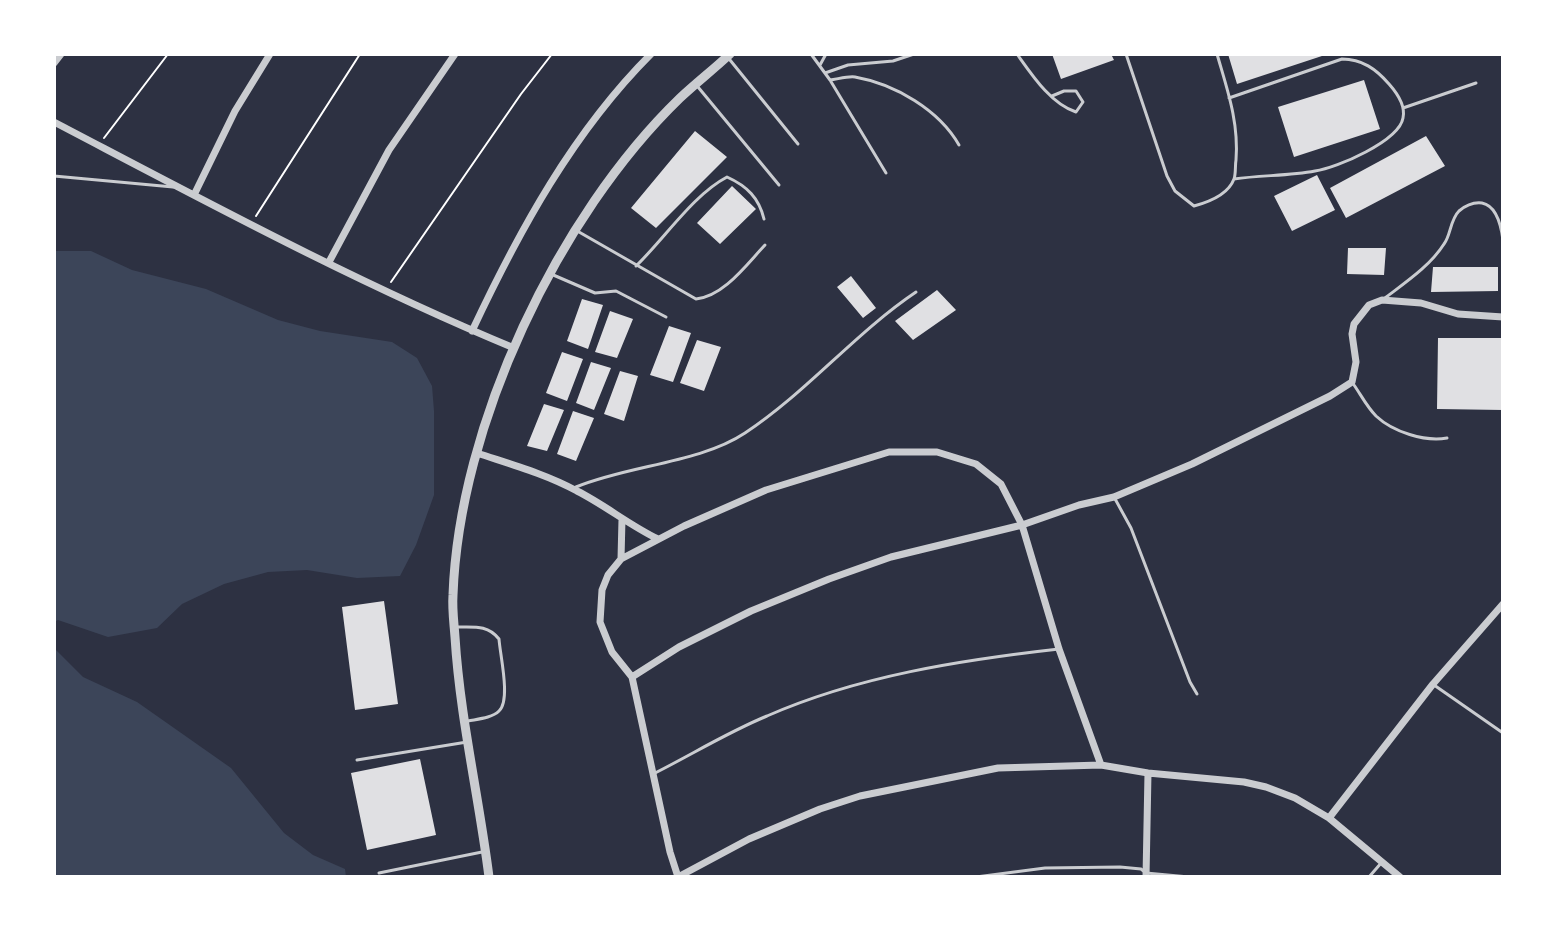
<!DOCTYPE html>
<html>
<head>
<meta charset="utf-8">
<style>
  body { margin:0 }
  #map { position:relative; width:1557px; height:931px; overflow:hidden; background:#2d3142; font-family:"Source Sans 3",sans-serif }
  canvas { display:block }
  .frame { position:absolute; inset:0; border:56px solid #fff; pointer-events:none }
</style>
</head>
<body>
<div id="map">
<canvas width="1557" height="931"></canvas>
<div class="frame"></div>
</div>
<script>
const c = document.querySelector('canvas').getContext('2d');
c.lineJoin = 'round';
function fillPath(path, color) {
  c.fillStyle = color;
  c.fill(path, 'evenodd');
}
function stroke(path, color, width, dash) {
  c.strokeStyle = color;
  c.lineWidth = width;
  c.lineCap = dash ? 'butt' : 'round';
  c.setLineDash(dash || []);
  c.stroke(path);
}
fillPath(new Path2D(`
  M54 251H91L132 270 206 289 278 320 320 331 392 342 417 358 432 386 434 411V495L416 545 400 576 357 578 307 570 268 572 224 584 182 604 157 628 108 637 58 620 54 622Z
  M54 648 83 677 137 702 231 768 284 833 313 855 345 869 346 877H54Z`), '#3c4559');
fillPath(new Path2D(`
  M1052 54H1111L1114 60 1061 79Z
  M1228 54H1325V55L1237 84Z
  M1364 80 1380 129 1294 157 1278 107Z
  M695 131 727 157 656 228 631 208Z
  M1426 136 1445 166 1346 218 1330 188Z
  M1317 175 1335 210 1292 231 1274 196Z
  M732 186 756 209 720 244 697 223Z
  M1348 248H1386L1384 275 1347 274Z
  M1433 267H1498V291L1431 292Z
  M851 276 876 308 863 318 837 287Z
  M937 290 956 310 913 340 895 321Z
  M582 299 603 305 588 349 567 341Z
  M610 311 633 319 617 358 595 352Z
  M669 326 691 333 673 382 650 375Z
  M1438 338H1503V410L1437 409Z
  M697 340 721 347 704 391 680 383Z
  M562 352 583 359 567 401 546 393Z
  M591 362 611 368 594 410 576 403Z
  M620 371 638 376 624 421 604 414Z
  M544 404 564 410 547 451 527 446Z
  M573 411 594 418 576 461 557 454Z
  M384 601 398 704 355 710 342 607Z
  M420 759 436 835 367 850 351 773Z`), '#e0e0e3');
stroke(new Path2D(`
  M104 138 168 54
  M256 216 360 54
  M391 282 521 94 552 54`), '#fff', 2);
stroke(new Path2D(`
  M811 54 830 80 886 173
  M1017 54C1032 75 1051 104 1076 112L1083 102 1076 91H1064L1052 96
  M1126 54 1167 176 1175 191 1194 206C1209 202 1228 195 1234 179 1236 174 1235 165 1236 160 1239 122 1227 89 1217 54
  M730 60 798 144
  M820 65 826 54
  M825 73 848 65 893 61 914 54
  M830 80C838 79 848 76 855 77 895 84 939 110 959 145
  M698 87 779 185
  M1229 98 1342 59C1362 59 1376 69 1389 84 1397 93 1406 105 1403 118 1399 141 1337 168 1315 171 1289 176 1261 175 1234 179
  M1403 108 1476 83
  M54 176 173 187
  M579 232 696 299C724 296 746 265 765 245
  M636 266C665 238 693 195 727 177 747 186 759 198 764 219
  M551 274 595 293 616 291 666 317
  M1385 298C1406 282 1430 266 1444 244 1451 235 1450 220 1459 211 1465 206 1474 202 1482 203 1513 209 1503 292 1503 317
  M1354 385C1361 395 1367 407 1376 416 1393 432 1425 442 1447 438
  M576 487C629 465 700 463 745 433 807 392 855 333 916 292
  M1114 497 1131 528 1190 682 1197 694
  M458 627C475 627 488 625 499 639 500 655 511 700 499 711 492 718 478 719 468 721
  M1434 685 1503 733
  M357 760 467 742
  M653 774C691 755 728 732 767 716 858 676 961 660 1059 649
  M379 873 482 852
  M976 877 1045 868 1120 867 1141 869 1146 873 1189 877
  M1369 877 1382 862`), '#caccd0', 3);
stroke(new Path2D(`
  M54 63 61 54
  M54 122C205 201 357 283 514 348
  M194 195 235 111 270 54
  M329 262 389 150 455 54
  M472 331C519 231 573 132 651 54
  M477 453C510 464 546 474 577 491 605 505 629 525 658 539
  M621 559 622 519
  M632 677 679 647 751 611 829 579 891 557 1022 525 1079 505 1114 497 1192 464 1330 396 1352 382 1356 362 1352 334 1354 324 1369 305 1382 300 1421 303 1458 314 1503 317
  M1329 818 1433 684 1503 604
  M678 877 670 852 632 677 612 652 600 622 602 590 608 575 621 559 684 526 766 490 889 452H937L976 464 1001 484 1022 525 1059 649 1101 765
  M678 877 749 839 820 809 860 796 998 768 1101 765 1148 773 1244 782 1266 787 1295 798 1329 818 1400 877
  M1146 877 1148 773`), '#caccd0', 7);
stroke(new Path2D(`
  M489 877C479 797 460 718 455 637 454 623 452 609 453 595 459 425 558 216 680 98 696 83 714 69 730 54`), '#caccd0', 9);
</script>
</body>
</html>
